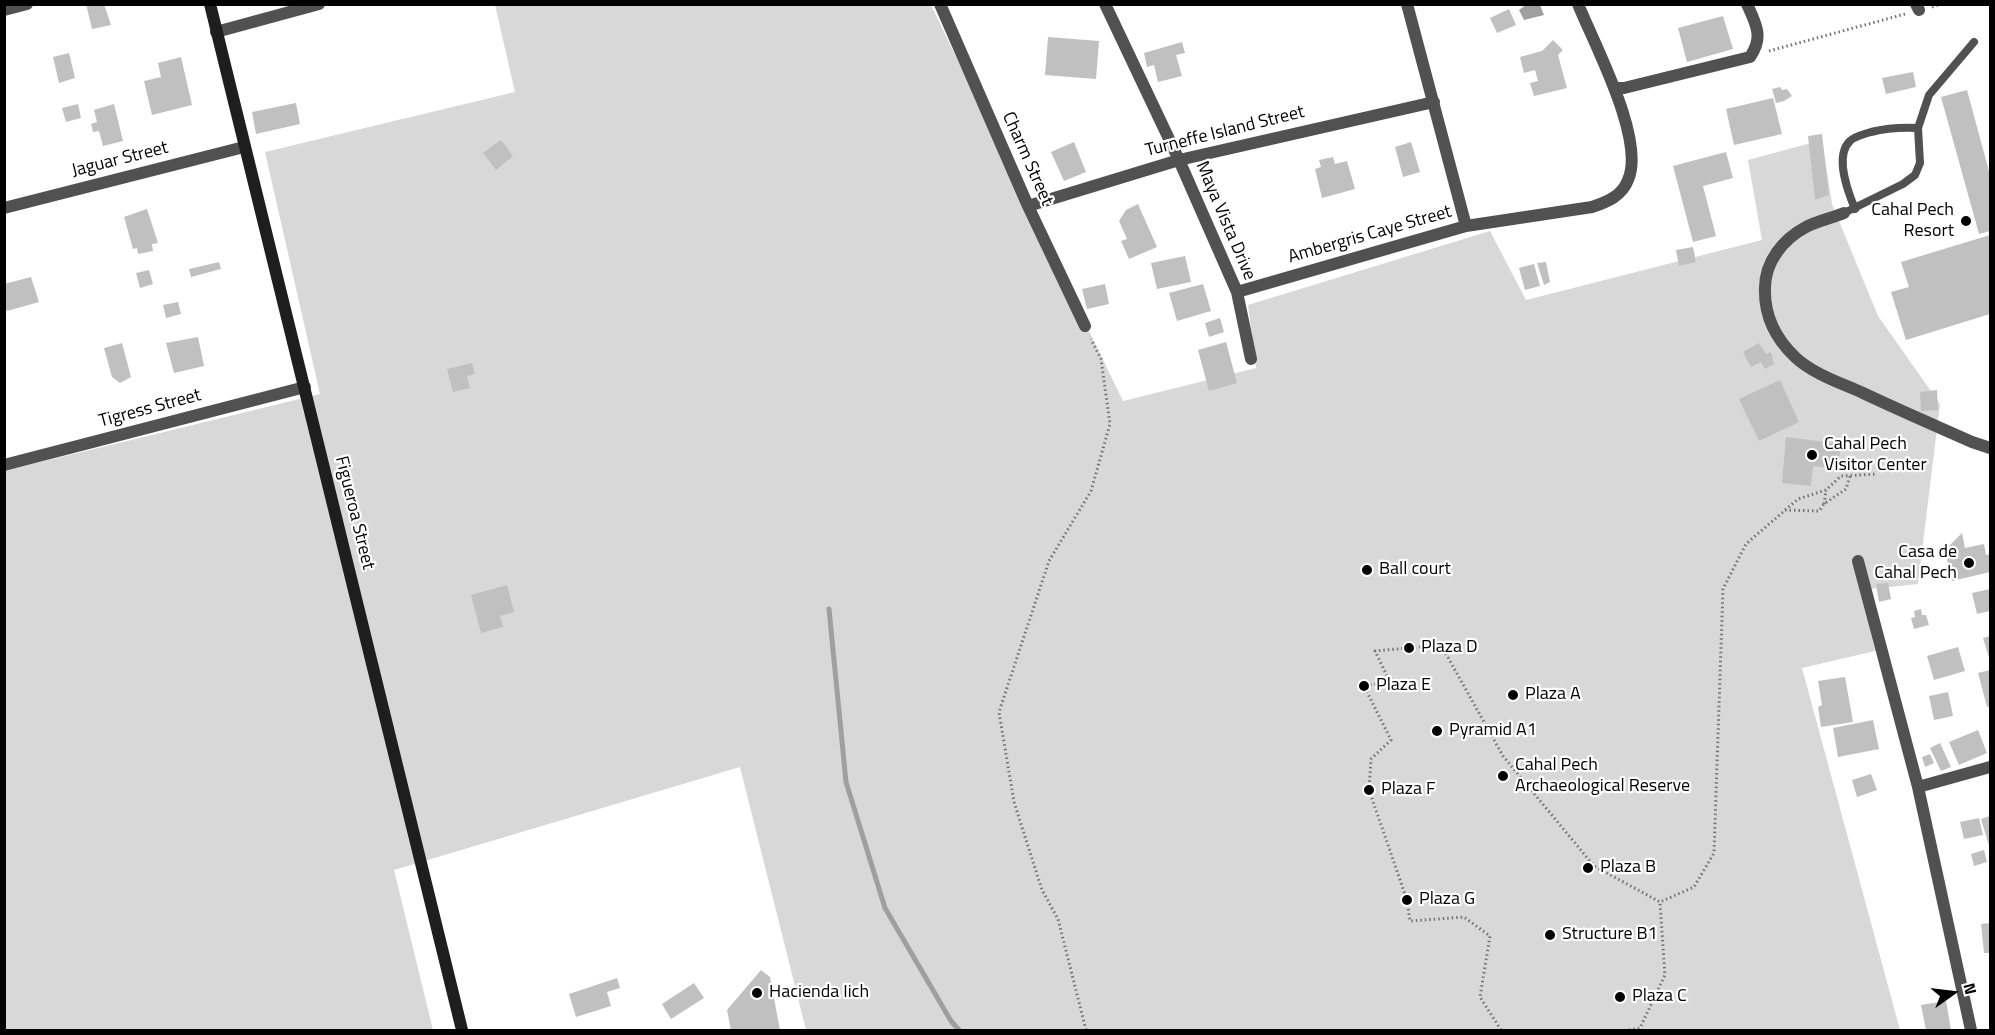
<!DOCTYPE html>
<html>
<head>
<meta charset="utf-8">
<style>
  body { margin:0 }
  #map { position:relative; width:1995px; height:1035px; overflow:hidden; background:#fff; font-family:"Titillium Web",sans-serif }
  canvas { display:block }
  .frame { position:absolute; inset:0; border:6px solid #000; pointer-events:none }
  .north { position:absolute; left:1923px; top:963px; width:60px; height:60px; -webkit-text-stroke:4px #fff; paint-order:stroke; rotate:76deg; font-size:16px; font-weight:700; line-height:24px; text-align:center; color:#000 }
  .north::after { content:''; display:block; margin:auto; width:21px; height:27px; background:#000; clip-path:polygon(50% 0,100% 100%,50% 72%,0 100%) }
</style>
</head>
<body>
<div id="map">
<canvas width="1995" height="1035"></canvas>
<div class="frame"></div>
<div class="north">N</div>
</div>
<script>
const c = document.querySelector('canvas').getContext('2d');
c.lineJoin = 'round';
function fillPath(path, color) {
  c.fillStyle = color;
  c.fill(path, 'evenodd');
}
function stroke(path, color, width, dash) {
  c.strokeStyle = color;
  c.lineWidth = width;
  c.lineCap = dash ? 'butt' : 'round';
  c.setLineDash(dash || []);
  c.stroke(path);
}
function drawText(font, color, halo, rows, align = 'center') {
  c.font = font + ' "Titillium Web",sans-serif';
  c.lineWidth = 4.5;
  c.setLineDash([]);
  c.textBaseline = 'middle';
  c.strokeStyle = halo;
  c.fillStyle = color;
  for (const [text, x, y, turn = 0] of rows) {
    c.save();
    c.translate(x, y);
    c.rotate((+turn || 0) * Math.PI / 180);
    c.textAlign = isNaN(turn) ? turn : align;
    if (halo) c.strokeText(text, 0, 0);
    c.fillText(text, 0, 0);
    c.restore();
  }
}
fillPath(new Path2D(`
  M495 5H931L1123 401 1256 368 1248 305 1490 231 1526 300 1762 240 1748 160 1822 140 1832 204 1878 316 1940 404 1918 584 1861 590 1875 651 1802 668 1900 1030H806L740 767 394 870 433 1030H5L4 471 320 394 265 152 515 92Z`), '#d8d8d8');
fillPath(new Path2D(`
  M1526 5H1540L1544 15 1524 20 1519 10Z`), '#9f9f9f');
stroke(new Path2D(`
  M829 609 846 782 885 908 951 1021 959 1030`), '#9f9f9f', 5);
fillPath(new Path2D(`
  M86 4H104L111 25 92 29Z
  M1509 9 1516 25 1497 33 1490 18Z
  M1723 16 1733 49 1687 62 1678 28Z
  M1048 37 1099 41 1096 79 1045 75Z
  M1553 40 1563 50 1558 55 1567 88 1534 96 1530 83 1538 81 1535 70 1524 73 1520 57 1542 51Z
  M1182 42 1185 53 1176 55 1182 76 1158 82 1154 65 1147 67 1144 53Z
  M69 53 75 78 59 83 53 57Z
  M181 57 192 105 152 115 144 81 161 77 158 63Z
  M1913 72 1916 87 1886 94 1882 78Z
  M1780 87 1782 90 1787 89 1792 96 1784 101 1776 103 1772 89Z
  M1967 90 1990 175V231L1979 234 1941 97Z
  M1773 98 1782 134 1734 145 1726 109Z
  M296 103 300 124 256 134 252 112Z
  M78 104 81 118 66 122 62 108Z
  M114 104 123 141 103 146 99 131 93 132 91 124 97 122 94 110Z
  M1822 134 1829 195 1815 200 1808 136Z
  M501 140 513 156 496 170 483 153Z
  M1074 142 1086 172 1064 181 1051 152Z
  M1411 142 1420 172 1403 177 1395 147Z
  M1726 152 1733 178 1703 186 1716 236 1693 242 1673 166Z
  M1333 157 1335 164 1347 161 1355 189 1322 198 1315 169 1321 167 1319 160Z
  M1138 204 1157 247 1129 259 1121 241 1127 239 1119 221 1126 210Z
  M147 209 158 243 152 244 153 251 138 254 137 248 133 249 124 217Z
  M1990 235V314L1906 340 1891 292 1909 287 1901 262Z
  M1693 247 1696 262 1679 266 1676 250Z
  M1185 256 1191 282 1157 289 1151 263Z
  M219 262 221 269 191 277 189 269Z
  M1546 262 1550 282 1544 285 1537 263Z
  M1534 264 1540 286 1525 290 1519 268Z
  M149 270 153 284 140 288 136 273Z
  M31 277 39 302 7 311 4 303V284Z
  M1105 284 1109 304 1087 309 1082 289Z
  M1203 284 1211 311 1177 321 1169 293Z
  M178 302 181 314 166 318 163 305Z
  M1220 318 1224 332 1209 337 1205 323Z
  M198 337 204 366 174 373 166 343Z
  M1226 342 1237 383 1209 391 1198 350Z
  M122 343 131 377 120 383 112 377 104 348Z
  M1759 343 1766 354 1771 352 1774 364 1765 369 1761 362 1751 367 1743 352Z
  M472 363 475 374 467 376 470 388 453 392 447 369Z
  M1780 380 1799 422 1759 441 1739 399Z
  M1937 390 1938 410 1921 411 1920 392Z
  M1786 437 1841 444 1838 469 1813 466 1811 486 1782 483Z
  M1962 533 1965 548 1984 544 1986 555 1990 554V572L1952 581 1945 550Z
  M1888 583 1891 599 1879 602 1876 584Z
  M507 585 514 612 500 616 503 627 481 633 471 595Z
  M1990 589V611L1977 614 1972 593Z
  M1921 609 1922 615H1926L1929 625 1914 629 1911 618 1915 617 1914 611Z
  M1990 636V661L1983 638Z
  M1958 647 1965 671 1934 680 1927 656Z
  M1990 670V706L1987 707 1978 673Z
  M1845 677 1853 722 1821 727 1818 707 1822 705 1818 681Z
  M1948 692 1953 716 1934 720 1929 696Z
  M1873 720 1879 749 1838 757 1833 728Z
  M1978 730 1987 753 1959 765 1949 742Z
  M1940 743 1951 767 1941 771 1930 748Z
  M1930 754 1934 763 1925 767 1922 757Z
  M1871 774 1877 790 1857 797 1852 780Z
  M1990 816V849L1981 819Z
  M1979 818 1983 835 1964 839 1960 822Z
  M1984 850 1987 862 1974 866 1971 854Z
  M1990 923V953H1984L1981 924Z
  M761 970 770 977 780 1030H731L727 1010Z
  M617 978 620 988 607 992 611 1006 576 1017 569 994Z
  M694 983 704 998 671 1019 662 1004Z
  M1946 1001 1951 1030H1926L1921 1005Z`), '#c0c0c0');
stroke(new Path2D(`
  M1932 7 1941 4
  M1769 51 1905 14
  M1824 504 1826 490
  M1785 510 1819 511 1824 504 1846 489 1850 476
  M1086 1030 1058 919 1042 890 1014 802 999 712 1049 561 1091 491 1110 424 1101 359 1091 339
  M1501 1030 1480 997 1490 936 1464 917 1410 921 1407 900 1369 790 1371 759 1391 740 1364 686 1390 682 1375 651 1441 645 1503 756 1594 866 1660 902 1694 887 1714 853 1723 589 1746 544 1798 499 1826 490 1841 476 1877 474
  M1629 1030 1640 1028 1665 975 1660 903`), '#737373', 3, [1.5, 3]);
stroke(new Path2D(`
  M1855 209C1848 192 1834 156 1850 141 1855 136 1865 134 1871 132 1887 128 1902 127 1918 128
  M1844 213 1903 184 1915 175 1920 163 1918 128 1929 95 1974 42`), '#515151', 8);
stroke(new Path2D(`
  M940 4 1028 206 1085 326
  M1105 4 1179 160 1237 292 1251 359
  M1916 4 1919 10
  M4 10 27 4
  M216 32 319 4
  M1614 88H1624L1750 57C1764 37 1756 24 1747 4
  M1028 206 1179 160 1434 102
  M4 208 244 147
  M1844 213C1832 218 1817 221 1806 227 1783 239 1765 262 1765 288 1764 316 1775 338 1795 357 1813 374 1841 383 1863 393 1899 410 1936 426 1972 442L1990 448
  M1466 226 1592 207C1607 202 1622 196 1628 180 1646 140 1594 44 1578 4
  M1237 292 1466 226 1407 4
  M4 465 305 387
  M1858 561 1918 787 1971 1030
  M1918 787 1990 767`), '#515151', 12);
stroke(new Path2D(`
  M210 4 462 1030`), '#1e1e1e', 12);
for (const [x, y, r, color] of [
  [1966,221,6,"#000"],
  [1812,455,6,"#000"],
  [1969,563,6,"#000"],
  [1367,570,6,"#000"],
  [1409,648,6,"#000"],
  [1364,686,6,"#000"],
  [1513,695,6,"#000"],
  [1437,731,6,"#000"],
  [1503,776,6,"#000"],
  [1369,790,6,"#000"],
  [1588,868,6,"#000"],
  [1407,900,6,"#000"],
  [1550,935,6,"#000"],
  [757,993,6,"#000"],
  [1620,997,6,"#000"]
]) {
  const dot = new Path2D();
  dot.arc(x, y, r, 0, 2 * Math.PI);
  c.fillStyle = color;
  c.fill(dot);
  stroke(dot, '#fff', 2);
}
drawText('18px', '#000', '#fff', [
  ["Turneffe Island Street",1225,132,-14],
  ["Charm Street",1027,159,66],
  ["Jaguar Street",120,160,-14],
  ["Maya Vista Drive",1225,221,67],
  ["Ambergris Caye Street",1370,235,-16],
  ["Tigress Street",150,409,-15],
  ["Figueroa Street",354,513,76]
]);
drawText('18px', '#000', '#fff', [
  ["Cahal Pech",1954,211,"right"],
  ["Resort",1954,232,"right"],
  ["Cahal Pech",1824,445],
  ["Visitor Center",1824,466],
  ["Casa de",1957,553,"right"],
  ["Cahal Pech",1957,574,"right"],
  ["Ball court",1379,570],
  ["Plaza D",1421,648],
  ["Plaza E",1376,686],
  ["Plaza A",1525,695],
  ["Pyramid A1",1449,731],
  ["Cahal Pech",1515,766],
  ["Archaeological Reserve",1515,787],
  ["Plaza F",1381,790],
  ["Plaza B",1600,868],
  ["Plaza G",1419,900],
  ["Structure B1",1562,935],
  ["Hacienda Iich",769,993],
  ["Plaza C",1632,997]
], 'left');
</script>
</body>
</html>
